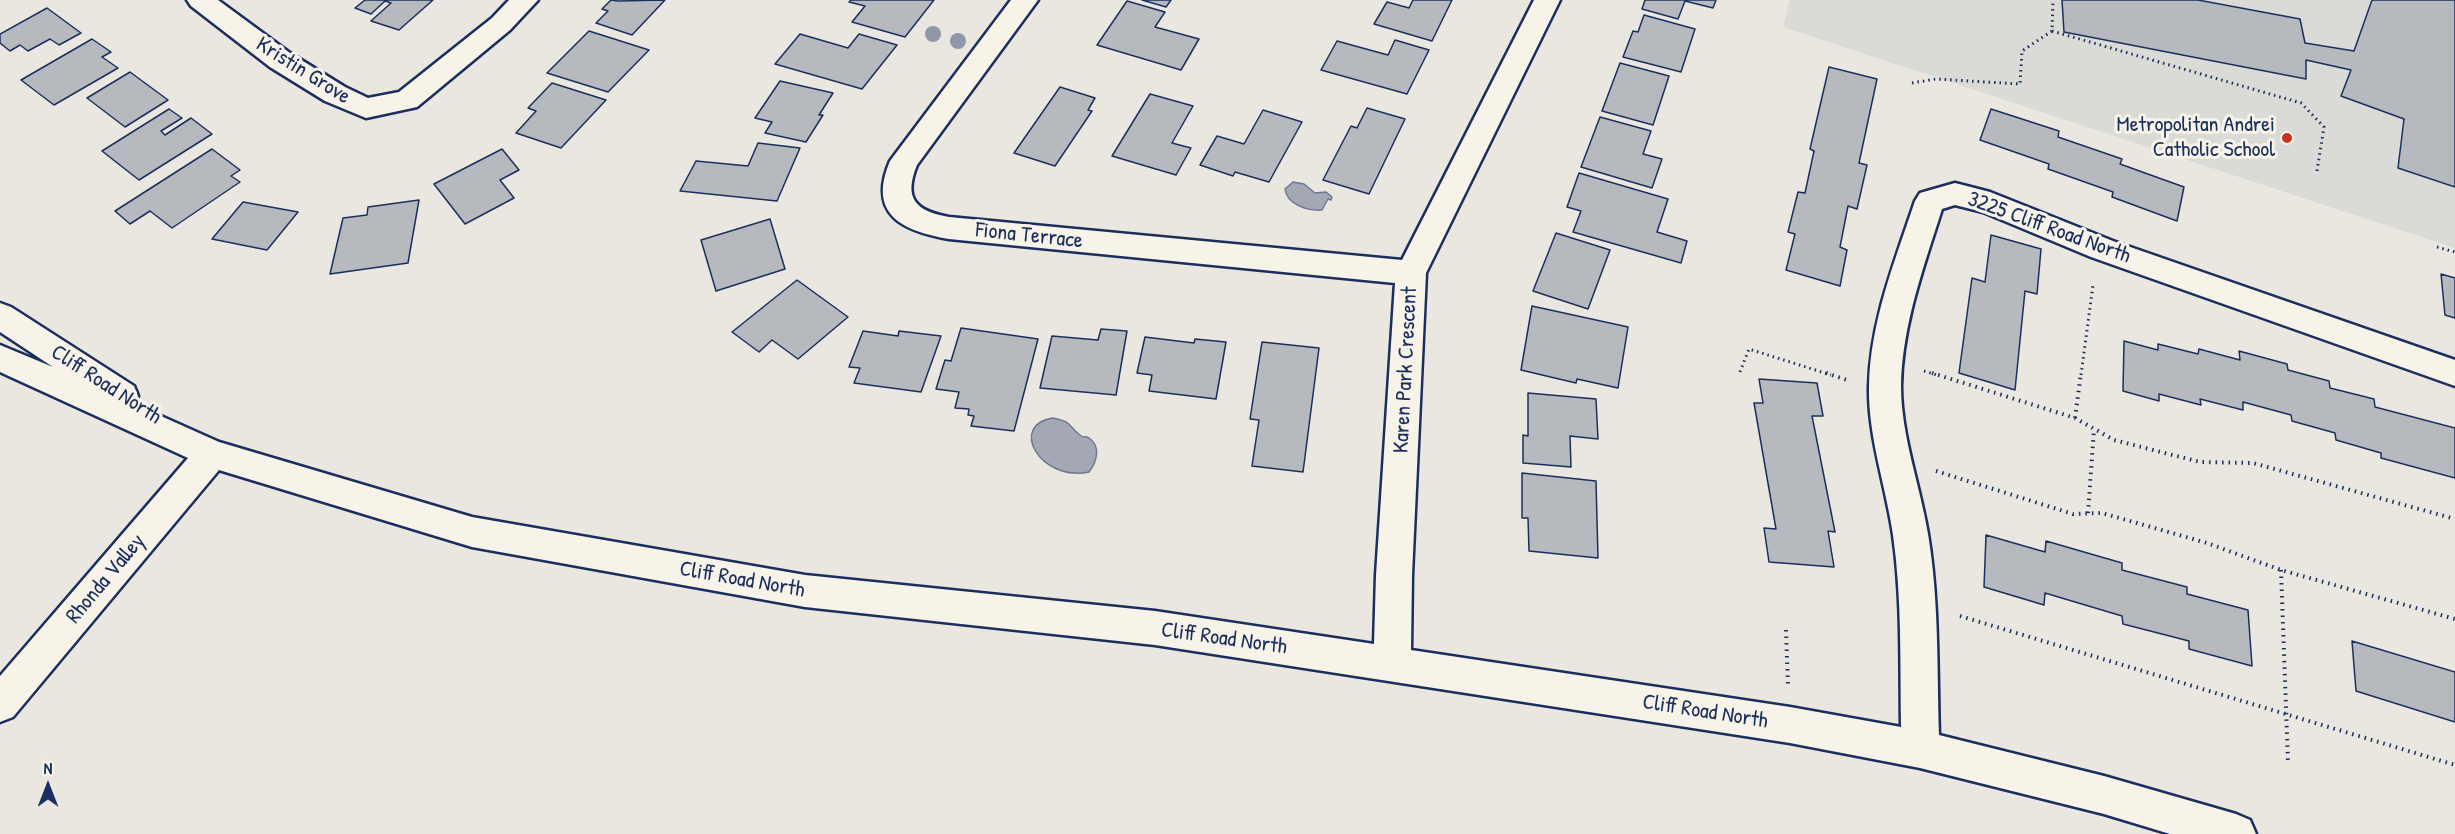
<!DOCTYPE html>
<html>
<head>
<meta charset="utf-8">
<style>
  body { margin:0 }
  #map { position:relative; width:2455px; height:834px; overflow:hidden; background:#eae7e0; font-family:"Patrick Hand",sans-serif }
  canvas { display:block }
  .north { position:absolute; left:18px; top:756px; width:60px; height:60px; -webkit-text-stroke:4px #f7f3e8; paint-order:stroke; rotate:0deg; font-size:16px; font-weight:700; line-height:24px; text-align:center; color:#1b2f5e }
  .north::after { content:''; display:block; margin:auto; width:21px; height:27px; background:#1b2f5e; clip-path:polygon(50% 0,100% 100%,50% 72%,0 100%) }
</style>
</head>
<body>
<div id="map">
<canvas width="2455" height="834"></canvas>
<div class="north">N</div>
</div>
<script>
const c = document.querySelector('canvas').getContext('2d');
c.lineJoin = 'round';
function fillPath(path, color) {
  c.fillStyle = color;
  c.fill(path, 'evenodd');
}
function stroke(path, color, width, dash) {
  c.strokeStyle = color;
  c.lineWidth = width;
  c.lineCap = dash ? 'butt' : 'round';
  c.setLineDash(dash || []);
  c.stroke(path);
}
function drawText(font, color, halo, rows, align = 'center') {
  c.font = font + ' "Patrick Hand",sans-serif';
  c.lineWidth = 6;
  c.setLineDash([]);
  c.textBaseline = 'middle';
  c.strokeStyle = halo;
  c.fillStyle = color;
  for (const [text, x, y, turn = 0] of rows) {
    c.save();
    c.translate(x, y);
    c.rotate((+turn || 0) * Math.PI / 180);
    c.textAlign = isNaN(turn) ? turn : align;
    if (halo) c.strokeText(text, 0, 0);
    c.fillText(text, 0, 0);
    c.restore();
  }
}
fillPath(new Path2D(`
  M1790 0H2455V248L1783 27Z`), '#dadad6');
const water = new Path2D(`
  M1293 182 1304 184 1315 193 1326 192 1332 197 1331 200 1328 199 1322 210C1308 211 1287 205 1285 189Z
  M1053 418C1073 422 1067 425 1080 435 1087 440 1082 434 1089 438 1102 447 1096 463 1089 472 1040 482 1008 425 1053 418Z`);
fillPath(water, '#a3a8b4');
stroke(water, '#6d7892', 1.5);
const building = new Path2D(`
  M365 0H433L399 30 371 21 391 3 385 1 371 14 355 8Z
  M611 0 618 1 665 0 632 35 596 23 608 11 602 9Z
  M851 0H934L905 37 852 22 865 6 849 2Z
  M1142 0H1171L1166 7Z
  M1413 0H1452L1432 41 1374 24 1387 2 1409 8Z
  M1645 0H1716L1713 8 1685 1 1678 19 1642 9Z
  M2062 0H2198L2300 19 2305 43 2354 51 2372 0H2455V187L2398 168 2404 119 2341 96 2351 70 2306 60V79L2064 32Z
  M1127 1 1165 12 1155 27 1199 39 1181 70 1097 45Z
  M47 8 81 33 59 45 50 39 28 51 20 45 10 51 0 43V34Z
  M1644 15 1695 29 1681 72 1623 57 1633 31 1638 32Z
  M589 31 649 50 608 92 547 73Z
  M800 34 848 48 859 34 897 45 862 89 775 64Z
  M92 39 111 52 102 57 118 68 54 105 21 80Z
  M1395 40 1429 50 1407 94 1321 70 1337 41 1388 55Z
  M1620 63 1669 76 1653 125 1602 111Z
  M1829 67 1877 79 1859 163 1867 165 1857 209 1848 206 1840 247 1847 250 1840 286 1786 270 1795 234 1788 232 1798 192 1805 193 1814 151 1810 149Z
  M130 72 168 100 125 127 87 98Z
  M780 81 833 93 819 115H823L806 142 765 133 772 122 755 118Z
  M552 83 606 100 561 148 516 133 536 111 528 108Z
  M1060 87 1095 98 1088 110 1092 111 1055 166 1014 153Z
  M1150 94 1193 106 1172 143 1191 148 1176 175 1112 156Z
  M1367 108 1405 119 1369 194 1323 180 1351 126 1357 128Z
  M169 109 182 118 161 131 165 135 191 118 212 134 139 180 102 151Z
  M1991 109 2059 131 2058 137 2122 159 2120 164 2184 187 2177 221 2112 197 2113 192 2048 169 2049 164 1980 140Z
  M1263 110 1302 122 1269 182 1235 172 1233 176 1200 165 1217 136 1244 144Z
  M1600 117 1651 131 1643 154 1662 159 1652 188 1581 167Z
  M758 143 800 148 777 201 680 191 696 161 748 166Z
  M212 149 240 170 231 176 240 182 172 228 150 211 130 224 115 211Z
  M502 149 519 170 500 180 514 198 465 224 434 184Z
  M1579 173 1668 199 1657 232 1687 241 1681 263 1573 232 1581 211 1567 207Z
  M419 200 408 263 330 274 343 218 367 215 368 207Z
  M243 202 298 212 267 250 212 239Z
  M770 219 785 269 716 291 701 240Z
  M1556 233 1610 250 1588 309 1533 291Z
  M1991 235 2041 249 2037 294 2025 291 2015 390 1959 373 1972 278 1985 282Z
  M2441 274 2455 278V318L2445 315Z
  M797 280 848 317 798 359 772 340 759 352 732 332Z
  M1532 306 1628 327 1618 388 1577 379 1576 383 1521 370Z
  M961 328 1038 339 1014 431 971 426 974 416 968 415 969 409 955 408 959 392 936 389 945 360 951 361Z
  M1101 329 1127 331 1116 395 1040 388 1052 336 1098 340Z
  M863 331 898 336 899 331 941 336 921 392 854 383 860 368 849 367Z
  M1145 337 1194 343 1195 339 1226 342 1216 399 1149 391 1152 375 1137 373Z
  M2124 341 2158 350V344L2198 354 2199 349 2240 360 2239 351 2287 364 2288 370 2329 381 2330 388 2374 399 2375 407 2455 428V478L2381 458V453L2336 440 2335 433 2292 421 2291 415 2243 402V410L2200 399 2201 405 2159 394V401L2123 391Z
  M1262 342 1319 348 1303 472 1252 466 1259 420 1250 419Z
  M1759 379 1817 383 1823 416H1812L1835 532 1828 531 1834 567 1769 562 1764 528 1776 529 1754 403H1763Z
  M1528 393 1596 399 1598 439 1570 436 1571 467 1523 463V435L1528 436Z
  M1522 473 1596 481 1598 558 1529 551 1528 518H1522Z
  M1986 535 2045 552 2046 541 2122 563V570L2187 587V594L2248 610 2252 666 2189 649V641L2123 624 2122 616 2045 593 2044 605 1984 587Z
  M2352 641 2455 672V722L2356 691Z`);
fillPath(building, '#b6babf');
stroke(building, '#1b2f5e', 1.5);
const minor = new Path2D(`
  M187 0H218L290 53 345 87 368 98 399 92 492 18 509 0H538L510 30 417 107 366 118 325 101 270 67 191 6Z
  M1011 0H1038L917 165C903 199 916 211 949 217L1402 260 1534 0H1560L1426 273 1412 575 1411 650 1790 707 1901 727C1900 663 1902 598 1893 535 1886 486 1868 437 1869 387 1870 322 1895 261 1915 201L1920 193 1955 183 1990 192 2113 241 2455 360V386L2091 257 1983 212 1955 205 1942 209C1924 266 1902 325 1901 386 1901 436 1920 485 1928 534 1939 600 1937 668 1939 735L2104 776 2236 814 2250 820 2256 834H2170L2104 814 1920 768 1790 743 1155 645 805 607 472 547 219 470 13 717 0 722V676L188 458 0 372V345L53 367 0 332V303L11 307 134 386 138 396 134 404 219 442 472 517 805 575 1155 611 1374 644 1376 575 1395 283 949 239C903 231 867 215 890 161Z`);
stroke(minor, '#1b2f5e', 5);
stroke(new Path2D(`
  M2052 31 2301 103 2324 127 2317 171
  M1912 83 1936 79 2020 84 2022 51 2052 31 2053 0
  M2437 247 2455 252
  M1924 371 1937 375
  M1740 372 1749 349 1831 375
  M2081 375 2093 285`), '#1b2f5e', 3, [1.5, 4]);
stroke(new Path2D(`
  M1826 373 1847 380
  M1932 373 2075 418 2114 440 2200 462 2253 463 2455 519
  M2075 418 2081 373
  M1936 471 2073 514 2102 513 2207 543 2281 570 2455 619
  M2088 513 2094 429
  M2281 570 2288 762
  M1960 616 2455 765
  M1786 630 1788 686`), '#1b2f5e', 4, [1.5, 5]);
fillPath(minor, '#f7f3e8');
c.fillStyle = '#9097a8';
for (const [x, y] of [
  [933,34],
  [958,41]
]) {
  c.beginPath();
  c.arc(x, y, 8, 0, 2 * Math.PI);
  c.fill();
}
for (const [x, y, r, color] of [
  [2287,138,6,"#c8321e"]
]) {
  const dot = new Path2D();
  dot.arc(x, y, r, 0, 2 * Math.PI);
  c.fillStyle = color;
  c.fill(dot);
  stroke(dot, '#f7f3e8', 2);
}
drawText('22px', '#1b2f5e', '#f7f3e8', [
  ["Kristin Grove",303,71,32],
  ["3225 Cliff Road North",2049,228,20],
  ["Fiona Terrace",1029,236,6],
  ["Karen Park Crescent",1406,370,-87],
  ["Cliff Road North",106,385,33],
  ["Rhonda Valley",106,579,-50],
  ["Cliff Road North",742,580,10],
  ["Cliff Road North",1224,639,8],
  ["Cliff Road North",1705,712,9]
]);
drawText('22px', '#1b2f5e', '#f7f3e8', [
  ["Metropolitan Andrei",2275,125],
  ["Catholic School",2275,150]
], 'right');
</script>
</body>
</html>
